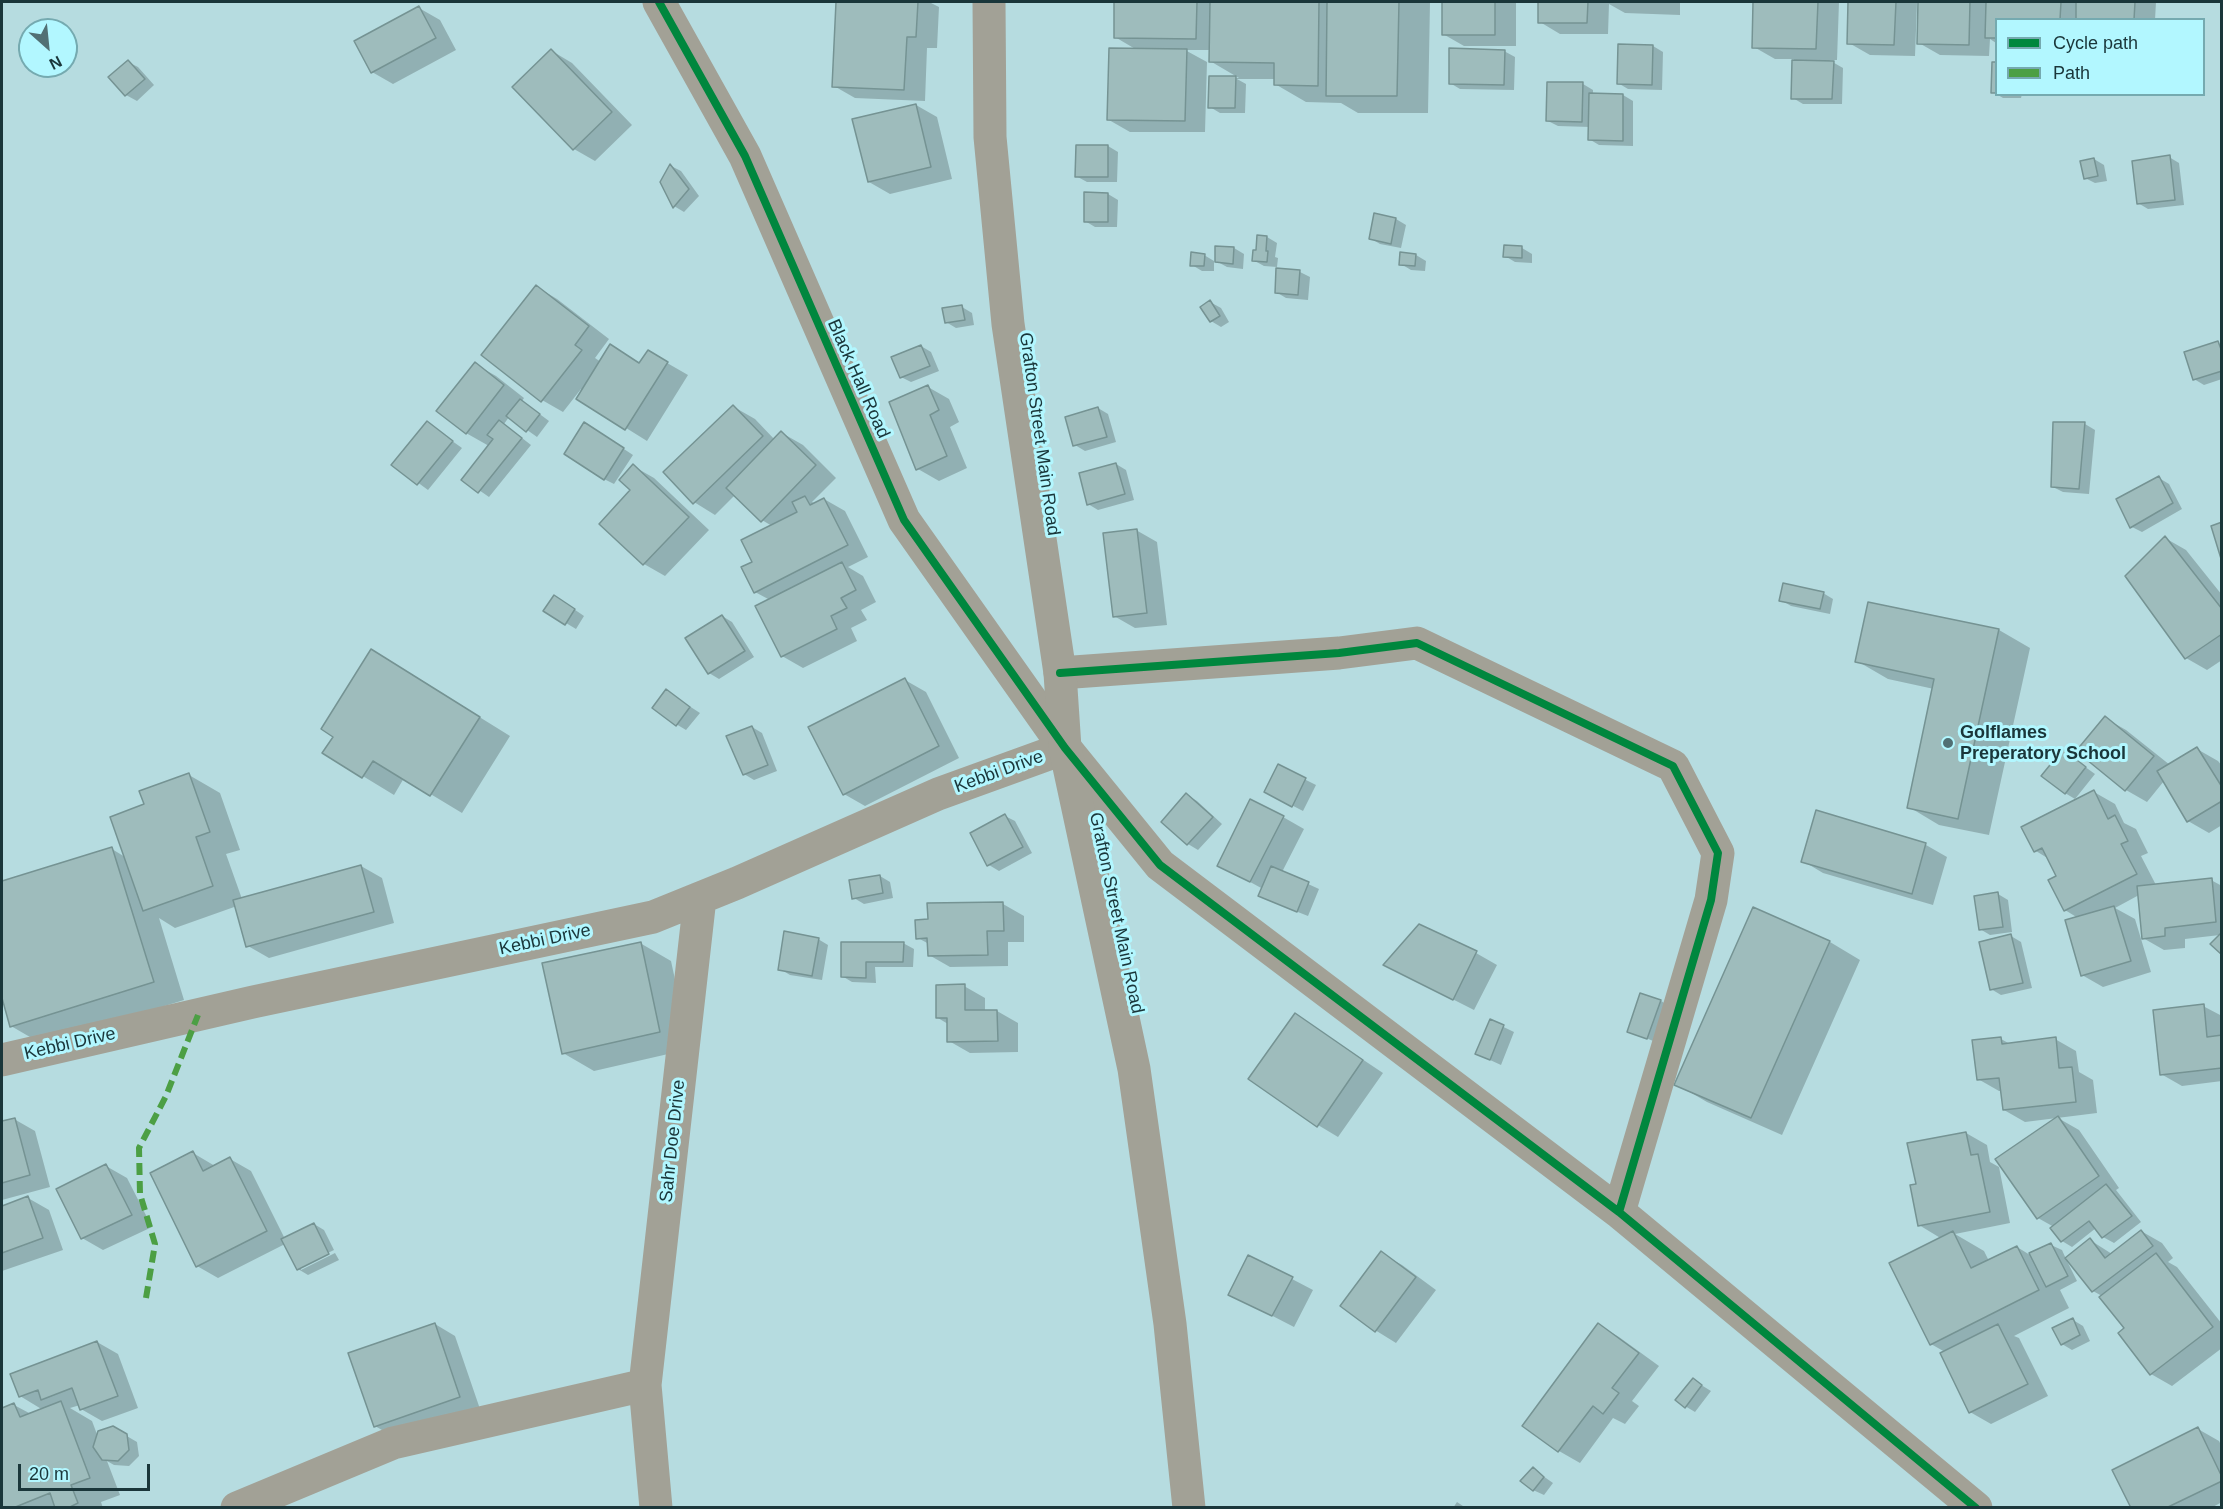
<!DOCTYPE html>
<html>
<head>
<meta charset="utf-8">
<style>
  body { margin:0 }
  #map { position:relative; width:2223px; height:1509px; overflow:hidden; background:#b6dce0; font-family:Helvetica,sans-serif }
  canvas { display:block }
  .frame { position:absolute; inset:0; border:3px solid #1a363a; pointer-events:none }
  .legend { position:absolute; left:1995px; top:18px; width:210px; height:78px; box-sizing:border-box; background:#b2f7ff; border:2px solid #75aab0; margin:0; padding:8px 10px; list-style:none; font-size:18px; color:#1a363a }
  .legend li { display:flex; align-items:center; gap:12px; height:30px }
  .legend b { width:30px; border:2px solid #75aab0 }
  .north { position:absolute; left:18px; top:18px; width:60px; height:60px; box-sizing:border-box; background:#b2f7ff; border:2px solid #75aab0; border-radius:50%; rotate:153deg; font-size:16px; font-weight:700; line-height:24px; text-align:center; color:#1a363a }
  .north::after { content:''; display:block; margin:auto; width:21px; height:27px; background:#517074; clip-path:polygon(50% 0,100% 100%,50% 72%,0 100%) }
  .scale { position:absolute; left:18px; top:1464px; width:132px; height:27px; box-sizing:border-box; border:3px solid #1a363a; border-top:0; padding-left:8px; font-size:18px; line-height:21px; white-space:nowrap; color:#1a363a; -webkit-text-stroke:4px #b2f7ff; paint-order:stroke }
</style>
</head>
<body>
<div id="map">
<canvas width="2223" height="1509"></canvas>
<div class="frame"></div>
<ul class="legend">
<li><b style="height:8px;background:#00873e"></b>Cycle path</li>
<li><b style="height:8px;background:#4c9f44"></b>Path</li>
</ul>
<div class="north">N</div>
<div class="scale">20 m</div>
</div>
<script>
const c = document.querySelector('canvas').getContext('2d');
c.lineJoin = 'round';
function fillPath(path, color) {
  c.fillStyle = color;
  c.fill(path, 'evenodd');
}
function stroke(path, color, width, dash) {
  c.strokeStyle = color;
  c.lineWidth = width;
  c.lineCap = dash ? 'butt' : 'round';
  c.setLineDash(dash || []);
  c.stroke(path);
}
function drawText(font, color, halo, rows, align = 'center') {
  c.font = font + ' Helvetica,sans-serif';
  c.lineWidth = 6;
  c.setLineDash([]);
  c.textBaseline = 'middle';
  c.strokeStyle = halo;
  c.fillStyle = color;
  for (const [text, x, y, turn = 0] of rows) {
    c.save();
    c.translate(x, y);
    c.rotate((+turn || 0) * Math.PI / 180);
    c.textAlign = isNaN(turn) ? turn : align;
    if (halo) c.strokeText(text, 0, 0);
    c.fillText(text, 0, 0);
    c.restore();
  }
}
fillPath(new Path2D(`
  M837 2H929L939 7 937 48H927L925 101 855 98 834 86Z
  M1116 2H1430L1428 113H1358L1341 103 1306 102 1275 84V79H1237L1246 84 1245 113H1220L1210 107 1211 77 1239 78 1210 61 1211 50H1185L1207 62 1205 132H1130L1109 120 1137 50 1115 37Z
  M1443 2H1516V46H1464L1443 34Z
  M1540 2H1680V15L1625 13 1609 4 1608 34H1560L1540 22Z
  M1755 2H1839L1837 60H1829L1843 68 1842 104H1803L1793 98 1794 59H1775L1754 47Z
  M1850 2H2156L2155 20H1996V43L1990 39 1989 56 1940 55 1919 43 1920 3H1917L1915 56 1870 55 1849 43Z
  M419 8 440 20 456 50 393 84 372 72Z
  M1653 46 1663 52 1662 90 1628 89 1618 83Z
  M552 51 572 63 632 125 595 161 574 149Z
  M1504 51 1515 57 1514 90 1460 89 1450 83Z
  M128 62 138 67 154 85 137 101 126 95 110 77Z
  M1994 64H1996V94H2022L2021 98H2003L1993 92Z
  M1583 84 1593 90V95H1623L1633 101V146L1599 145 1589 139 1590 127 1558 126 1548 121Z
  M916 105 937 117 952 179 890 194 869 182Z
  M1108 146 1118 152 1117 182H1087L1076 176Z
  M2169 157 2179 163 2184 205 2148 209 2138 203Z
  M2094 159 2104 165 2107 181 2095 183 2085 178Z
  M671 166 681 171 699 196 684 212 674 206Z
  M1108 194 1118 200 1117 227H1095L1085 221Z
  M1396 219 1406 225 1401 248 1380 244 1370 238Z
  M1267 237 1277 243 1275 257 1278 258 1277 267 1264 266 1253 260Z
  M1234 248 1244 254 1243 269 1227 267 1216 261Z
  M1522 248 1532 254V263L1515 262 1505 256Z
  M1204 255 1214 261V271H1202L1192 265Z
  M1416 255 1426 261 1425 271 1411 270 1401 264Z
  M1300 272 1310 277 1308 300 1286 298 1276 292Z
  M537 287 557 299 609 339 595 358 601 362 640 364 648 352 688 375 647 441 578 398 583 390 581 389 563 412 542 400Z
  M1210 302 1221 308 1229 322 1221 327 1211 321 1202 307Z
  M962 307 972 313 974 325 956 328 946 322Z
  M2218 343 2222 345V379L2204 385 2194 379Z
  M921 346 931 352 939 371 911 382 901 377Z
  M475 364 496 376 524 398 522 401 549 421 537 437 509 417 504 424 531 445 489 497 463 479 489 446 466 433Z
  M928 387 949 399 959 422 950 427 967 468 939 481 918 469Z
  M734 407 755 419 775 440 782 433 803 445 836 478 812 502 816 504 824 499 845 511 868 557 848 567 863 576 876 602 861 610 867 620 851 628 857 641 803 668 782 656 770 600 755 592 754 562 772 526 762 520 735 495 715 515 694 502Z
  M1098 408 1108 414 1116 442 1085 451 1075 445Z
  M427 423 462 448 428 490 394 465Z
  M2085 424 2095 430 2089 494 2063 492 2053 487Z
  M595 430 633 455 614 484 604 479Z
  M1116 464 1126 470 1134 500 1098 510 1088 504Z
  M633 466 654 478 709 530 665 576 644 564 601 524 632 490Z
  M2159 478 2169 484 2182 509 2142 532 2132 527Z
  M1136 530 1157 542 1167 625 1135 628 1114 616Z
  M2165 538 2186 550 2222 595V660L2207 670 2186 658 2127 576Z
  M1823 593 1833 599 1830 614 1791 606 1781 600Z
  M565 603 584 616 576 629 546 611Z
  M1869 604 1999 630 2030 648 1989 835 1939 825 1909 807 1934 689 1888 679 1857 661Z
  M722 616 732 622 754 657 719 679 709 673Z
  M402 669 510 736 462 813 404 778 394 795 325 753Z
  M905 680 926 692 959 758 865 806 844 794Z
  M666 691 700 713 686 730 676 724Z
  M2105 718 2126 730 2170 765 2197 749 2218 761 2222 766V825L2209 833 2188 821 2164 781 2147 802 2126 790 2078 751Z
  M752 727 762 733 777 771 754 780 744 774Z
  M2063 751 2095 774 2075 799 2065 793Z
  M1278 766 1316 785 1303 811 1276 797Z
  M189 775 220 793 240 850 226 854 242 899 361 866 382 878 394 923 269 958 248 946 237 906 175 928 159 918 184 1000 42 1044 11 1026 2 993V883L112 849 125 857 146 805Z
  M2094 792 2115 804 2124 823 2136 829 2148 853 2141 856 2156 885 2211 880 2222 886V953L2220 935 2185 939V948L2164 950 2143 938 2139 895 2115 908 2135 919 2151 972 2103 987 2082 975 2078 918 2065 910 2058 876 2049 859 2036 851 2023 827Z
  M1187 795 1197 801 1222 824 1198 850 1188 844 1163 822Z
  M1817 812 1926 845 1947 857 1933 905 1823 873 1803 861Z
  M1005 816 1015 821 1032 853 999 871 989 865 972 833Z
  M1283 817 1304 829 1282 872 1319 889 1308 916 1270 901 1260 896 1263 889 1219 865Z
  M880 876 890 882 893 898 864 904 854 898Z
  M1998 894 2008 900 2012 932 1990 935 1980 929Z
  M1003 904 1024 916V942H1008V966L950 967 929 955V944L918 938 929 921Z
  M1754 909 1830 942 1860 960 1782 1135 1707 1102 1676 1084Z
  M2011 936 2021 942 2032 988 2001 995 1991 989Z
  M818 939 828 945 822 980 790 975 780 969Z
  M640 943 671 961 690 1049 594 1071 563 1053Z
  M842 943H903L914 949 913 967H875L876 983 852 982 842 976Z
  M1476 953 1497 965 1474 1010 1385 965Z
  M964 986 985 998V1011H997L1018 1023V1052L970 1053 949 1041 948 1024 938 1018Z
  M1661 1001 1671 1007 1658 1043 1629 1031Z
  M2203 1006 2222 1016V1081L2182 1086 2161 1074Z
  M1296 1015 1383 1073 1338 1137 1318 1125Z
  M1491 1021 1514 1032 1501 1065 1477 1054Z
  M2001 1039 2010 1044 2055 1039 2076 1051 2079 1072 2093 1080 2097 1113 2025 1122 2004 1110 2002 1091H1999L1978 1079Z
  M2058 1118 2079 1130 2119 1188 2116 1190 2141 1222 2114 1243 2103 1237 2096 1228 2072 1247 2062 1241 2054 1227 2038 1218Z
  M14 1119 35 1131 50 1187 2 1200V1123Z
  M1966 1133 1987 1145 1990 1162 1999 1167 2010 1223 1955 1234 1984 1251 1989 1261 2017 1247 2030 1255 2051 1245 2062 1250 2066 1259 2090 1240 2112 1254 2141 1231 2162 1243 2173 1258 2168 1262 2177 1267 2222 1324V1348L2172 1386 2151 1374 2120 1334 2127 1329 2102 1296 2093 1291 2066 1259 2077 1281 2060 1290 2069 1308 2014 1336 2019 1338 2048 1396 1991 1424 1970 1412 1945 1352 1931 1344 1942 1239 1919 1225 1917 1185Z
  M193 1153 215 1166 230 1159 251 1171 285 1239 314 1224 324 1230 334 1250 301 1266V1270L335 1253 339 1260 308 1275 298 1269 285 1244 218 1278 197 1266Z
  M106 1166 127 1178 152 1227 103 1250 82 1238Z
  M28 1198 49 1210 63 1250 2 1271V1207Z
  M1381 1253 1402 1265 1436 1290 1396 1343 1375 1330Z
  M1292 1279 1313 1290 1294 1327 1230 1294Z
  M2073 1320 2083 1326 2090 1341 2072 1350 2062 1344Z
  M435 1324 455 1336 480 1409 396 1438 375 1426Z
  M1599 1325 1619 1337 1659 1366 1632 1401 1639 1406 1625 1424 1613 1418 1580 1463 1559 1451 1524 1425Z
  M97 1342 118 1354 138 1408 102 1421 81 1409 80 1405 70 1408 92 1421 98 1437 113 1428 137 1442 139 1456 129 1466 114 1465 107 1461 120 1495 101 1502 103 1508H2V1410L14 1405 31 1414 43 1410 20 1396Z
  M1693 1380 1711 1391 1695 1412 1685 1406Z
  M2198 1429 2219 1441 2222 1447V1502L2211 1508H2132Z
  M1533 1469 1553 1483 1544 1495 1533 1490Z
  M1457 1502 1466 1508H1453Z`), '#0003');
const building = new Path2D(`
  M836 2H918L916 37H907L904 90 832 87Z
  M1114 2H1197L1196 39 1114 38Z
  M1210 2H1319L1318 86 1274 85V63L1209 62Z
  M1327 2H1399L1397 96H1326Z
  M1442 2H1495V35H1442Z
  M1538 2H1588L1587 23H1538Z
  M1753 2H1818L1816 49 1752 48Z
  M1848 2H1896L1894 45 1847 44Z
  M1918 2H1970L1969 45 1917 44Z
  M1986 2H2061L2060 20H1996V38H1985Z
  M2076 2H2135L2134 20H2076Z
  M419 6 436 38 371 73 354 41Z
  M1618 44 1653 45 1652 85 1617 84Z
  M1109 48 1187 49 1185 121 1107 120Z
  M1449 48 1505 50 1504 85 1449 84Z
  M551 49 612 112 573 150 512 87Z
  M128 60 145 79 125 96 108 77Z
  M1792 60 1834 61 1832 99H1791Z
  M1992 62H1996V93H1991Z
  M1209 76H1236L1235 108H1208Z
  M1547 82H1583L1582 122 1546 121Z
  M1589 93 1623 94V141L1588 140Z
  M916 104 931 167 868 182 852 119Z
  M1076 145H1108V177H1075Z
  M2170 155 2175 200 2137 204 2132 161Z
  M2094 158 2098 176 2084 179 2080 161Z
  M670 164 689 189 673 208 660 182Z
  M1084 192 1108 193V222H1084Z
  M1374 213 1396 218 1391 244 1369 239Z
  M1257 235 1267 236 1266 251H1268L1267 262 1252 261 1253 250H1256Z
  M1504 245 1522 246V258L1503 257Z
  M1215 246 1234 247 1233 264 1215 262Z
  M1191 252 1205 254 1204 266H1190Z
  M1400 252 1416 254 1415 266 1399 265Z
  M1276 268 1300 270 1298 295 1275 293Z
  M536 285 589 326 575 345 582 350 541 402 481 355Z
  M1210 300 1220 316 1210 322 1200 307Z
  M962 305 965 320 945 323 942 308Z
  M2218 341 2222 352V371L2193 380 2184 352Z
  M610 344 639 363 648 350 668 362 625 430 576 399Z
  M921 345 930 366 900 378 891 357Z
  M475 362 504 385 466 434 436 411Z
  M928 385 939 410 930 415 947 456 916 470 889 402Z
  M520 399 540 414 526 432 506 416Z
  M733 405 763 436 693 504 663 472Z
  M1098 407 1107 437 1073 446 1065 417Z
  M499 420 522 438 478 493 461 480 493 439 487 435Z
  M427 421 453 441 417 485 391 465Z
  M584 422 624 448 604 480 564 454Z
  M2053 422H2085L2079 489 2051 487Z
  M781 431 816 465 761 522 726 488Z
  M1116 463 1125 494 1087 505 1079 473Z
  M633 464 689 517 643 565 599 524 630 490 619 480Z
  M2159 476 2173 503 2130 528 2116 499Z
  M805 496 810 505 824 498 848 545 754 593 741 567 752 562 741 540 797 512 792 502Z
  M2222 522V562L2211 526Z
  M1137 529 1147 613 1113 617 1103 533Z
  M2165 536 2222 609V634L2185 659 2125 576Z
  M842 562 856 590 841 598 847 608 831 616 837 629 781 657 755 606Z
  M1783 583 1824 592 1820 609 1779 601Z
  M554 595 575 609 565 625 543 611Z
  M1868 602 1999 629 1958 819 1907 808 1934 679 1855 662Z
  M722 615 745 651 708 674 685 638Z
  M371 649 480 717 430 796 373 761 362 778 322 753 333 737 321 729Z
  M905 678 939 746 843 795 808 727Z
  M666 689 690 707 676 726 652 708Z
  M2105 716 2154 756 2125 791 2076 751Z
  M752 726 768 765 743 775 726 736Z
  M2197 747 2222 787V801L2187 822 2157 771Z
  M2063 749 2086 767 2065 794 2041 776Z
  M1278 764 1306 778 1292 807 1264 792Z
  M189 773 210 832 196 837 213 886 143 911 110 817 144 804 139 791Z
  M2094 790 2108 819 2115 815 2128 841 2121 844 2137 874 2064 911 2048 880 2056 876 2042 848 2034 852 2021 827Z
  M1186 793 1213 817 1187 845 1161 822Z
  M1250 799 1284 816 1250 882 1217 866Z
  M1816 810 1926 843 1912 894 1801 862Z
  M1005 814 1023 847 987 866 970 833Z
  M112 847 154 982 10 1027 2 998V881Z
  M361 865 374 912 246 947 233 900Z
  M1271 866 1309 882 1297 912 1258 896Z
  M880 875 883 893 852 899 849 880Z
  M2212 878 2216 922 2165 928V936L2142 939 2137 886Z
  M1998 892 2003 927 1979 930 1974 896Z
  M1003 902 1004 931H987L988 955 928 956 927 938 916 939 915 920 928 919 927 903Z
  M2114 906 2131 961 2081 976 2065 920Z
  M1753 907 1830 941 1751 1118 1674 1085Z
  M1419 924 1477 951 1453 1000 1383 965Z
  M784 931 819 938 812 976 778 970Z
  M2222 932V955L2210 944Z
  M2011 934 2023 983 1990 990 1979 942Z
  M641 942 660 1032 562 1054 542 963Z
  M841 942H904L903 962H866V978L841 977Z
  M965 984V1010H997L998 1041 947 1042V1018H936V985Z
  M1640 993 1661 1000 1647 1039 1627 1032Z
  M2204 1004 2207 1037 2222 1035V1068L2160 1075 2153 1010Z
  M1295 1013 1363 1060 1317 1127 1248 1079Z
  M1490 1019 1504 1025 1490 1060 1475 1054Z
  M2001 1037 2002 1044 2056 1037 2059 1068 2072 1067 2076 1102 2003 1110 1999 1078 1977 1080 1972 1040Z
  M2058 1116 2099 1176 2037 1219 1995 1159Z
  M15 1118 30 1175 2 1183V1121Z
  M1966 1132 1971 1155 1978 1154 1990 1212 1918 1226 1910 1185 1916 1184 1907 1143Z
  M193 1151 203 1171 230 1157 267 1231 196 1267 150 1173Z
  M106 1164 132 1215 81 1239 56 1189Z
  M2106 1184 2132 1216 2102 1238 2089 1221 2061 1242 2050 1228Z
  M28 1196 43 1238 2 1253V1206Z
  M314 1223 329 1254 297 1270 281 1239Z
  M2141 1230 2153 1246 2092 1292 2065 1258 2090 1238 2105 1258Z
  M1953 1231 1971 1268 2017 1246 2039 1290 1930 1345 1889 1263Z
  M2051 1243 2068 1276 2046 1287 2029 1253Z
  M1381 1251 1416 1277 1375 1332 1340 1306Z
  M2156 1253 2213 1327 2150 1375 2118 1333 2124 1328 2099 1297Z
  M1248 1255 1293 1277 1272 1316 1228 1295Z
  M2073 1318 2080 1335 2061 1345 2052 1328Z
  M435 1323 460 1397 374 1427 348 1353Z
  M1598 1323 1639 1353 1612 1388 1619 1393 1603 1414 1593 1406 1558 1452 1522 1426Z
  M1998 1324 2028 1384 1969 1413 1940 1353Z
  M97 1341 118 1396 80 1410 72 1388 41 1400 38 1390 19 1397 10 1374Z
  M1693 1378 1702 1385 1685 1408 1675 1400Z
  M61 1401 90 1478 71 1485 78 1503 68 1508H55L50 1493 13 1508H2V1408L14 1403 20 1417Z
  M113 1426 127 1434 129 1450 118 1461 102 1460 93 1447 98 1431Z
  M2198 1427 2222 1477V1481L2166 1508H2131L2112 1470Z
  M1533 1467 1544 1477 1533 1491 1520 1481Z`);
fillPath(building, '#9ebcbc');
stroke(building, '#759393', 1.5);
stroke(new Path2D(`
  M659 2 745 156 904 520 1065 748 1160 865 1619 1212 1976 1508
  M1060 673 1339 653 1417 643 1673 766 1718 853 1711 900 1619 1212
  M2 1060 253 1002 653 917 737 883 938 794 1065 748
  M237 1508 393 1443 645 1385
  M656 1508 645 1385 700 898`), '#a2a196', 33);
stroke(new Path2D(`
  M989 2 990 137 1008 324 1060 673 1065 748 1134 1069 1170 1324 1189 1508`), '#a2a196', 33);
stroke(new Path2D(`
  M146 1298 155 1244 140 1194 139 1148 166 1096 198 1015`), '#4c9f44', 6, [12, 6]);
stroke(new Path2D(`
  M659 2 745 156 904 520 1065 748 1160 865 1619 1212 1976 1508
  M1060 673 1339 653 1417 643 1673 766 1718 853 1711 900 1619 1212`), '#00873e', 8);
for (const [x, y, r, color] of [
  [1948,743,6,"#517074"]
]) {
  const dot = new Path2D();
  dot.arc(x, y, r, 0, 2 * Math.PI);
  c.fillStyle = color;
  c.fill(dot);
  stroke(dot, '#b2f7ff', 2);
}
drawText('18px', '#1a363a', '#b2f7ff', [
  ["Black Hall Road",858,379,66],
  ["Grafton Street Main Road",1039,434,82],
  ["Kebbi Drive",999,772,-20],
  ["Grafton Street Main Road",1116,913,78],
  ["Kebbi Drive",545,940,-12],
  ["Kebbi Drive",70,1044,-13],
  ["Sahr Doe Drive",673,1141,-84]
]);
drawText('bold 18px', '#1a363a', '#b2f7ff', [
  ["Golflames",1960,733],
  ["Preperatory School",1960,754]
], 'left');
</script>
</body>
</html>
